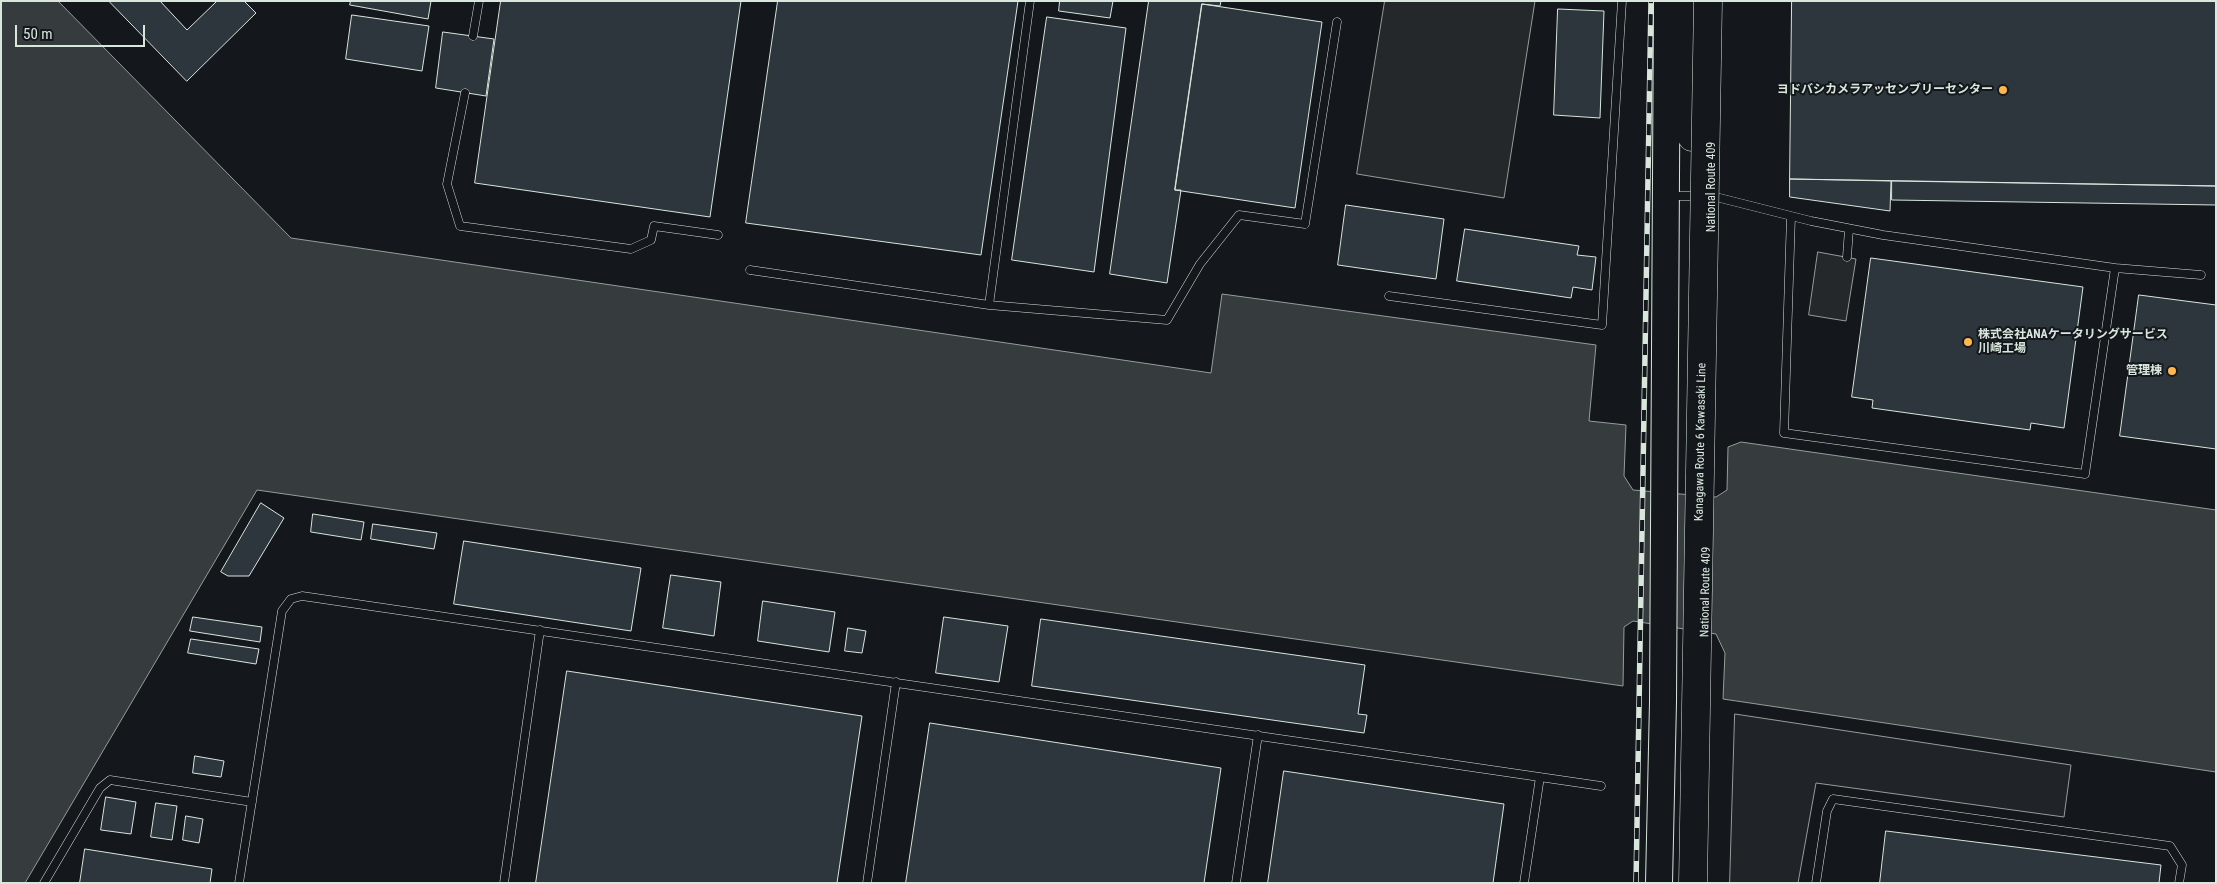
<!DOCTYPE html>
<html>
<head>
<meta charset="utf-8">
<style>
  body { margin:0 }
  #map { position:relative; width:2217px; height:884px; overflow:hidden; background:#14181c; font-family:"Roboto Condensed",sans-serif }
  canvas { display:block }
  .frame { position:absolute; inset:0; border:2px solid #d8e6dc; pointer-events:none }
  .scale { position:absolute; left:15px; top:25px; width:130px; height:22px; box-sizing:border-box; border:2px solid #d8e6dc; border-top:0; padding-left:6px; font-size:15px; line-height:18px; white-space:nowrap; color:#d8e6dc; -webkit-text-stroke:4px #14181c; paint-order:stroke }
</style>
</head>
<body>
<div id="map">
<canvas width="2217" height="884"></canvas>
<div class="frame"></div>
<div class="scale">50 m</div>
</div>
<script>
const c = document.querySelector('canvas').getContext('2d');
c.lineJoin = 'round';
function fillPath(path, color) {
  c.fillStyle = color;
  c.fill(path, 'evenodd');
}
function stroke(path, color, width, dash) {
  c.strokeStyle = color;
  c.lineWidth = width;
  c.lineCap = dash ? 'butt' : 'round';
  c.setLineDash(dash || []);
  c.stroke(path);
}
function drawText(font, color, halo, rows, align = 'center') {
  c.font = font + ' "Roboto Condensed","Noto Sans JP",sans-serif';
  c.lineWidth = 4;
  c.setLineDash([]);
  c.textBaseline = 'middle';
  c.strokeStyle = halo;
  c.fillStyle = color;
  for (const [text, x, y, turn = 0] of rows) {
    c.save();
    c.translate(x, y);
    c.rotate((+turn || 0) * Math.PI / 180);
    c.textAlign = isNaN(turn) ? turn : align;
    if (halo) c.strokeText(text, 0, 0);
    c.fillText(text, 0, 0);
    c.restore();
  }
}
const green = new Path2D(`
  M1735 714 2071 765 2064 817 1816 783 1798 883H1730Z`);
fillPath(green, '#202428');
stroke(green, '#939e99', 1);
const parking = new Path2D(`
  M1385 1H1535L1504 198 1357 174Z
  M1818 252 1856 259 1846 321 1809 315Z`);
fillPath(parking, '#24282b');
stroke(parking, '#939e99', 1);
const water = new Path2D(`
  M1 1H58L291 238 1211 373 1222 294 1596 345 1589 421 1626 425 1624 476 1633 490 1716 497 1727 490 1728 447 1741 442 2216 510V772L1723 699 1725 653 1716 634 1633 621 1624 627 1623 686 257 490 25 883H1Z`);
fillPath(water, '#363b3e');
stroke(water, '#939e99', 1);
const building = new Path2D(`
  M109 1H160L187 30 217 1H244L256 13 187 81Z
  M351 1H431L428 19 350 5Z
  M501 1H741L710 217 475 183Z
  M778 1H1018L981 255 746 223Z
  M1060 1H1113L1110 18 1059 11Z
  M1149 1H1221L1220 6 1202 4 1175 190H1181L1167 283 1110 274Z
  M1792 1H2216V186L1790 179Z
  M1202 4 1322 22 1295 208 1175 190Z
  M1558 9 1604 11 1600 118 1554 115Z
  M352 15 429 26 422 71 346 59Z
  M1047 17 1126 28 1094 272 1012 260Z
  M443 32 494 39 486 96 436 88Z
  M1790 179 1891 181 1890 211 1790 197Z
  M1892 181 2216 186V205L1892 200Z
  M1346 205 1444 219 1436 279 1338 265Z
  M1465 229 1579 246 1577 255 1596 257 1592 290 1573 287 1571 298 1457 281Z
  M1871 258 2083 287 2064 428 2031 423 2030 430 1872 408 1873 400 1852 397Z
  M2139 295 2216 305V449L2120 436Z
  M261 503 284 518 249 576H228L221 572Z
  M313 514 364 522 361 540 311 532Z
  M373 524 437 533 434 549 371 539Z
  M464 541 641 568 631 631 454 604Z
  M671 575 721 582 714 636 663 628Z
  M763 601 835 612 829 652 758 641Z
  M193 617 262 627 260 642 190 631Z
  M944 617 1008 626 999 682 936 673Z
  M1041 619 1365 665 1358 714 1367 715 1364 733 1032 686Z
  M848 628 866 631 862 653 845 651Z
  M191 639 259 649 256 664 188 653Z
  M567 671 862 716 837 883H536Z
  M930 723 1221 768 1204 883H906Z
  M195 756 224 761 221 777 193 773Z
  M1284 771 1504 804 1493 883H1268Z
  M106 797 136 802 131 834 101 830Z
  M156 803 177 806 172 840 151 837Z
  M186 816 203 819 199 843 183 840Z
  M1886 831 2161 865 2159 883H1880Z
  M85 849 212 869 210 883H80Z`);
fillPath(building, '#2c363c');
stroke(building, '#d8e6dc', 1);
const service = new Path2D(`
  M1030 1 989 305 1167 320 1200 264 1239 215 1305 224 1337 22
  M473 36 479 1
  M465 93 447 184 460 226 631 249 651 240 654 226 718 235
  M1670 196H1712L1811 221 1883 235 2115 268 2201 275
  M1791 216 1784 433 2085 474 2115 268
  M1847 257 1849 229
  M750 270 989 305
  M1389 296 1602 325 1622 1
  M44 883 100 788 110 780 252 802
  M239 883 282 611 291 599 302 596 1601 786
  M504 883 540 630
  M867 883 896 682
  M1236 883 1258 735
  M1524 883 1540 777
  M1816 883 1827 811 1833 799 2170 846 2182 865 2179 883`);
const trunk = new Path2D(`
  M1659 883 1663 702 1667 1`);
const motorway = new Path2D(`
  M1687 1 1692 137`);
stroke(service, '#d8e6dc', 9);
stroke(trunk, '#d8e6dc', 28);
stroke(motorway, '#d8e6dc', 29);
stroke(service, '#14181c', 8);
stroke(trunk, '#14181c', 26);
stroke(motorway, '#14181c', 28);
const rail = new Path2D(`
  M1636 883 1651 1`);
stroke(rail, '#d8e6dc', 5.5);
stroke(rail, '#14181c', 4, [11]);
const motorwayBridge = new Path2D(`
  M1693 883 1708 1`);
stroke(motorwayBridge, '#d8e6dc', 29, []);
stroke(motorwayBridge, '#14181c', 28);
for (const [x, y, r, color] of [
  [2003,90,5,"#ffb74d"],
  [1968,342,5,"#ffb74d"],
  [2172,371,5,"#ffb74d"]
]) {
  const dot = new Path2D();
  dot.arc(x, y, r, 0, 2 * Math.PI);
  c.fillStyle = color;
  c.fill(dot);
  stroke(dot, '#14181c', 2);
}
drawText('bold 12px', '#d8e6dc', '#14181c', [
  ["ヨドバシカメラアッセンブリーセンター",1993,90],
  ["株式会社ANAケータリングサービス",1978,335,"left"],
  ["川崎工場",1978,349,"left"],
  ["管理棟",2162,371]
], 'right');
drawText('12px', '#d8e6dc', '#14181c', [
  ["National Route 409",1712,187,-90],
  ["Kanagawa Route 6 Kawasaki Line",1701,442,-89],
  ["National Route 409",1706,592,-89]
]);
</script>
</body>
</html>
